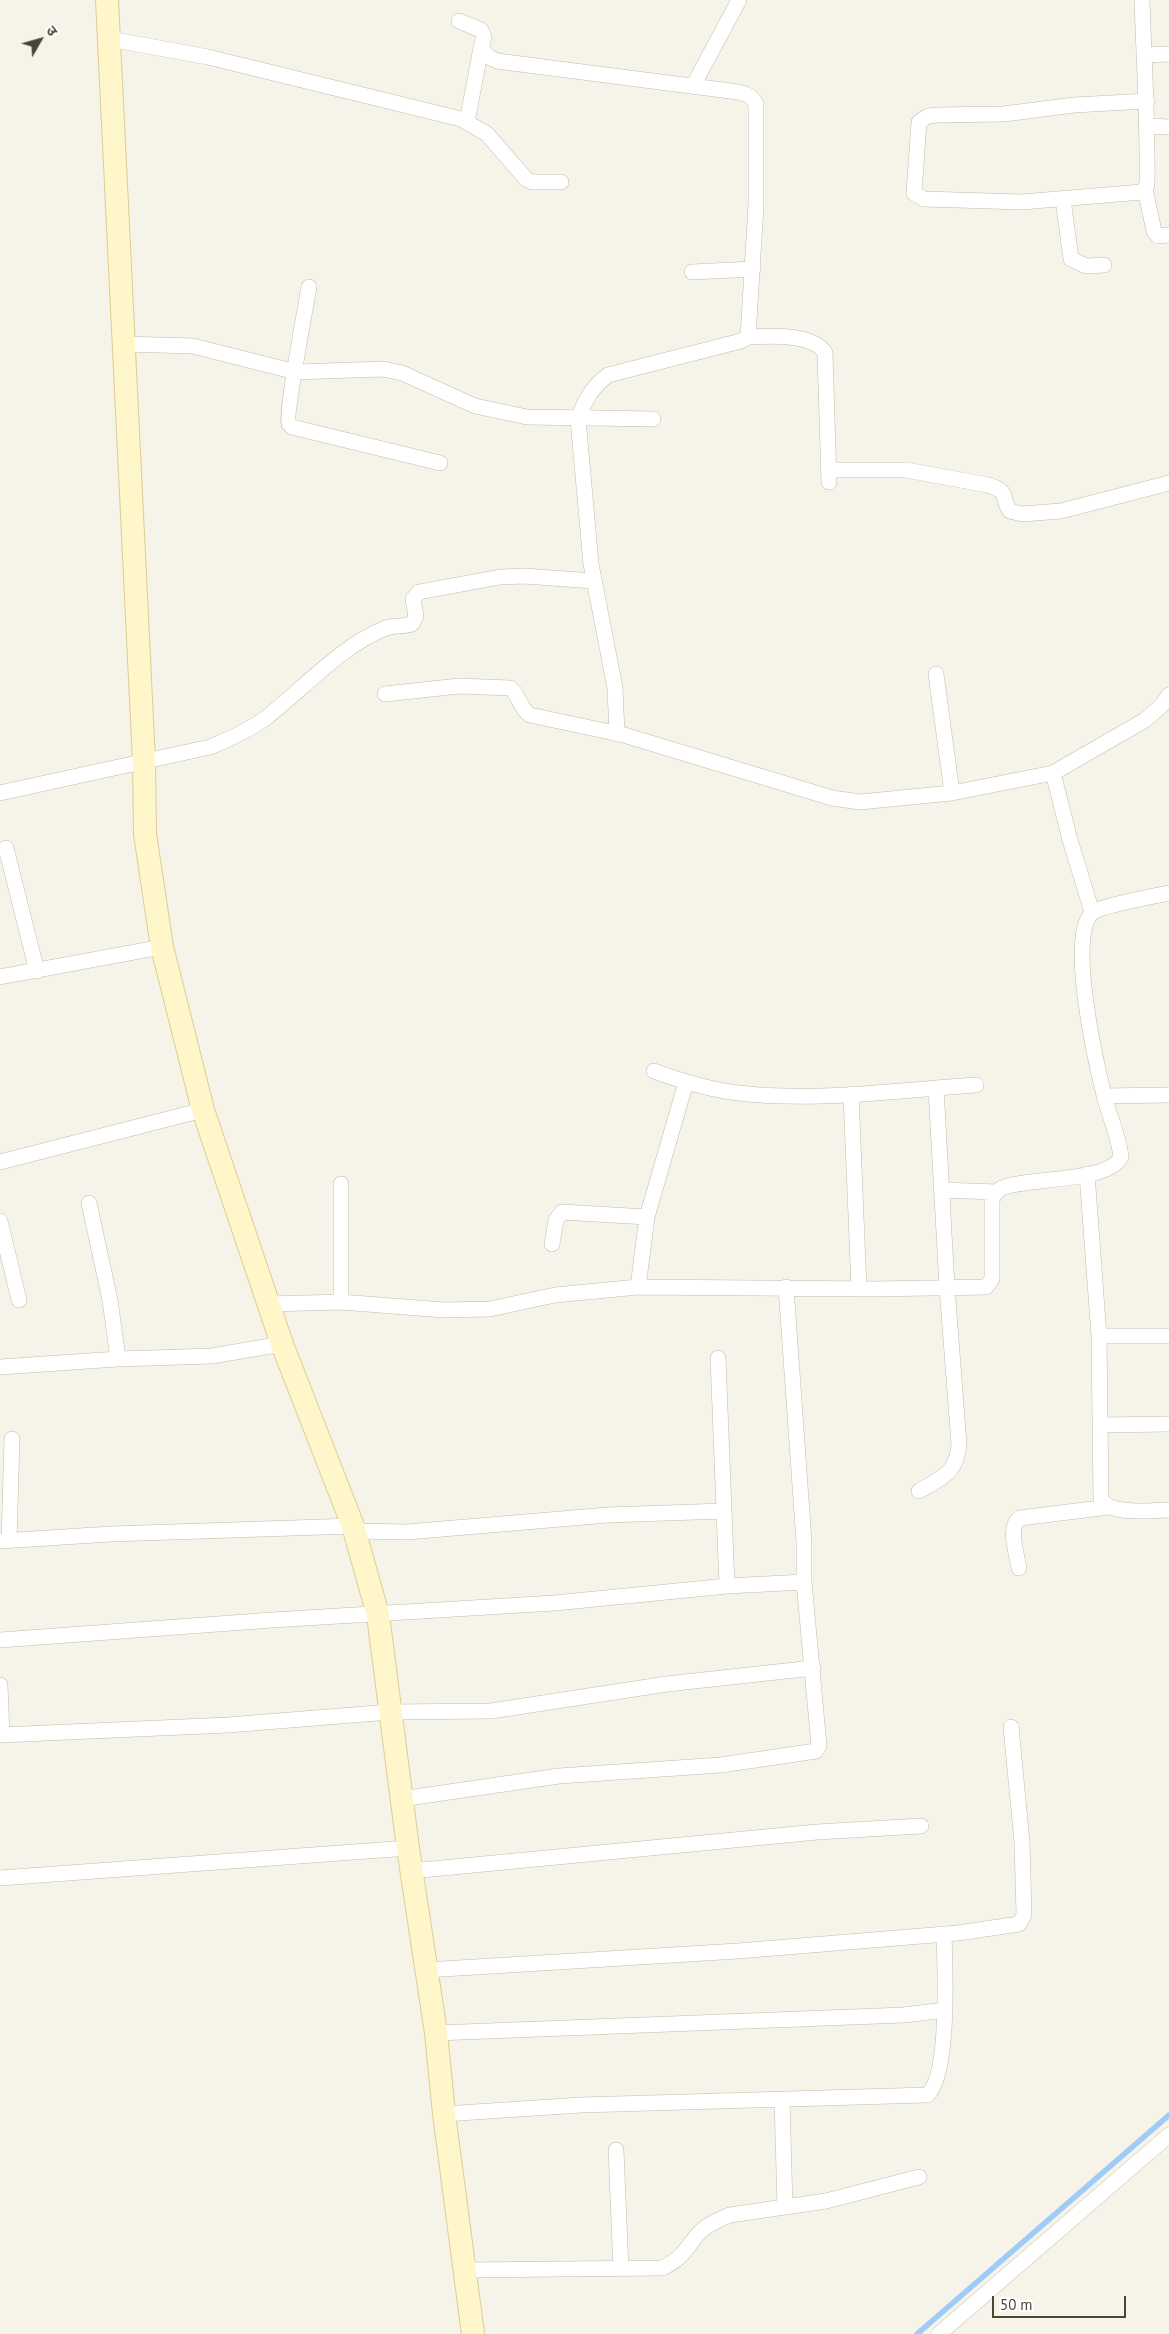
<!DOCTYPE html>
<html>
<head>
<meta charset="utf-8">
<style>
  body { margin:0 }
  #map { position:relative; width:1169px; height:2334px; overflow:hidden; background:#f6f3e9; font-family:"PT Sans","Noto Sans Devanagari",sans-serif }
  canvas { display:block }
  .north { position:absolute; left:15px; top:15px; width:50px; height:50px; -webkit-text-stroke:4px #fff; paint-order:stroke; rotate:52deg; font-size:14px; font-weight:700; line-height:20px; text-align:center; color:#4b4536 }
  .north::after { content:''; display:block; margin:auto; width:18px; height:22px; background:#4b4536; clip-path:polygon(50% 0,100% 100%,50% 72%,0 100%) }
  .scale { position:absolute; left:992px; top:2296px; width:134px; height:22px; box-sizing:border-box; border:2px solid #4b4536; border-top:0; padding-left:6px; font-size:15px; line-height:18px; white-space:nowrap; color:#4b4536; -webkit-text-stroke:4px #fff; paint-order:stroke }
</style>
</head>
<body>
<div id="map">
<canvas width="1169" height="2334"></canvas>
<div class="north">उ</div>
<div class="scale">50 m</div>
</div>
<script>
const c = document.querySelector('canvas').getContext('2d');
c.lineJoin = 'round';
function stroke(path, color, width, dash) {
  c.strokeStyle = color;
  c.lineWidth = width;
  c.lineCap = dash ? 'butt' : 'round';
  c.setLineDash(dash || []);
  c.stroke(path);
}
stroke(new Path2D(`
  M917 2334 1169 2115`), '#9fcbf8', 5.5);
const street = new Path2D(`
  M1142 0C1144 62 1148 123 1147 185L1142 192 1022 202 924 199 914 193 919 122 928 116 938 115 1004 114 1074 105 1147 101
  M459 21 481 30 484 37 481 48 489 57 497 61 738 92C747 94 752 96 756 104V205L748 337 741 341 608 375C592 387 585 400 578 419L591 564 615 688 617 734
  M110 39 208 57 461 119 487 134 526 179 532 182H561
  M1144 55 1169 54
  M693 86 739 0
  M467 122 481 48
  M1148 126 1169 127
  M1145 189 1154 231 1158 236 1169 235
  M1063 199 1071 259 1086 266 1104 265
  M692 272 753 269
  M309 287C306 305 285 417 289 424L292 427 440 463
  M748 337C768 336 813 333 825 353L829 482
  M124 344 193 346 296 372 383 369 402 373 475 406 527 417 653 419
  M829 470H906L988 485C1011 492 1000 497 1010 511L1022 514 1061 511 1169 483
  M936 674 952 793
  M385 694 459 686 510 688C520 695 519 708 530 715L624 735 832 798 860 802 952 793 1053 773 1145 720 1161 706 1169 695
  M1053 773 1070 840 1092 912
  M0 793 210 747C230 739 250 730 267 717 304 688 342 645 386 628 394 625 404 627 412 624L416 616 413 599 419 592 500 577 524 576 594 581
  M6 848 37 971
  M0 977 162 947
  M654 1071C681 1081 710 1090 739 1093 815 1102 899 1090 976 1085
  M851 1094 859 1289
  M1104 1096 1169 1095
  M0 1162 203 1110
  M1087 1174 1099 1336 1101 1499C1110 1516 1151 1510 1169 1510
  M341 1184V1302
  M942 1190 996 1192
  M89 1203 110 1300 118 1359
  M0 1221 19 1300
  M552 1244 556 1220 562 1212 647 1217
  M638 1287 647 1217 686 1082
  M269 1304 341 1302 444 1310 490 1309 555 1295 638 1287 874 1289 986 1287 992 1279V1199C995 1194 997 1190 1002 1188 1027 1177 1108 1183 1121 1157 1119 1136 1109 1116 1104 1095 1096 1063 1067 936 1092 913 1100 906 1155 896 1169 893
  M1099 1336H1169
  M718 1358 727 1586
  M0 1367 118 1359 212 1356 282 1344
  M1100 1425 1169 1424
  M919 1491C942 1478 957 1473 959 1444L947 1287 936 1088
  M355 1531 407 1532 608 1515 724 1511
  M0 1541 111 1534 353 1526
  M9 1541 12 1439
  M1019 1568C1017 1554 1007 1527 1020 1518L1109 1507
  M0 1640 272 1620 555 1603 727 1586 804 1582
  M0 1685 2 1735
  M0 1735 228 1725 390 1712 491 1711 667 1684 813 1668
  M401 1799 559 1776 721 1765 816 1751 819 1746 804 1582V1542L786 1287
  M411 1871 817 1832 921 1826
  M0 1878 408 1848
  M426 1970 738 1951 958 1933 1019 1924 1024 1915 1022 1842 1011 1727
  M436 2033 904 2015 945 2010
  M782 2100 785 2207
  M444 2114 581 2105 927 2095C950 2077 945 1965 944 1934
  M616 2150 621 2269
  M464 2270 662 2268C685 2258 686 2246 702 2230 710 2223 720 2219 730 2215L826 2201 919 2177
  M939 2334 1169 2135`);
const secondary = new Path2D(`
  M107 0 144 761 145 834 162 947 203 1110 282 1344 353 1526 378 1615 408 1848 436 2033 444 2114 473 2334`);
stroke(street, '#c3bcaa', 16);
stroke(secondary, '#dbce94', 24);
stroke(street, '#fff', 15);
stroke(secondary, '#fff7ca', 22);
</script>
</body>
</html>
